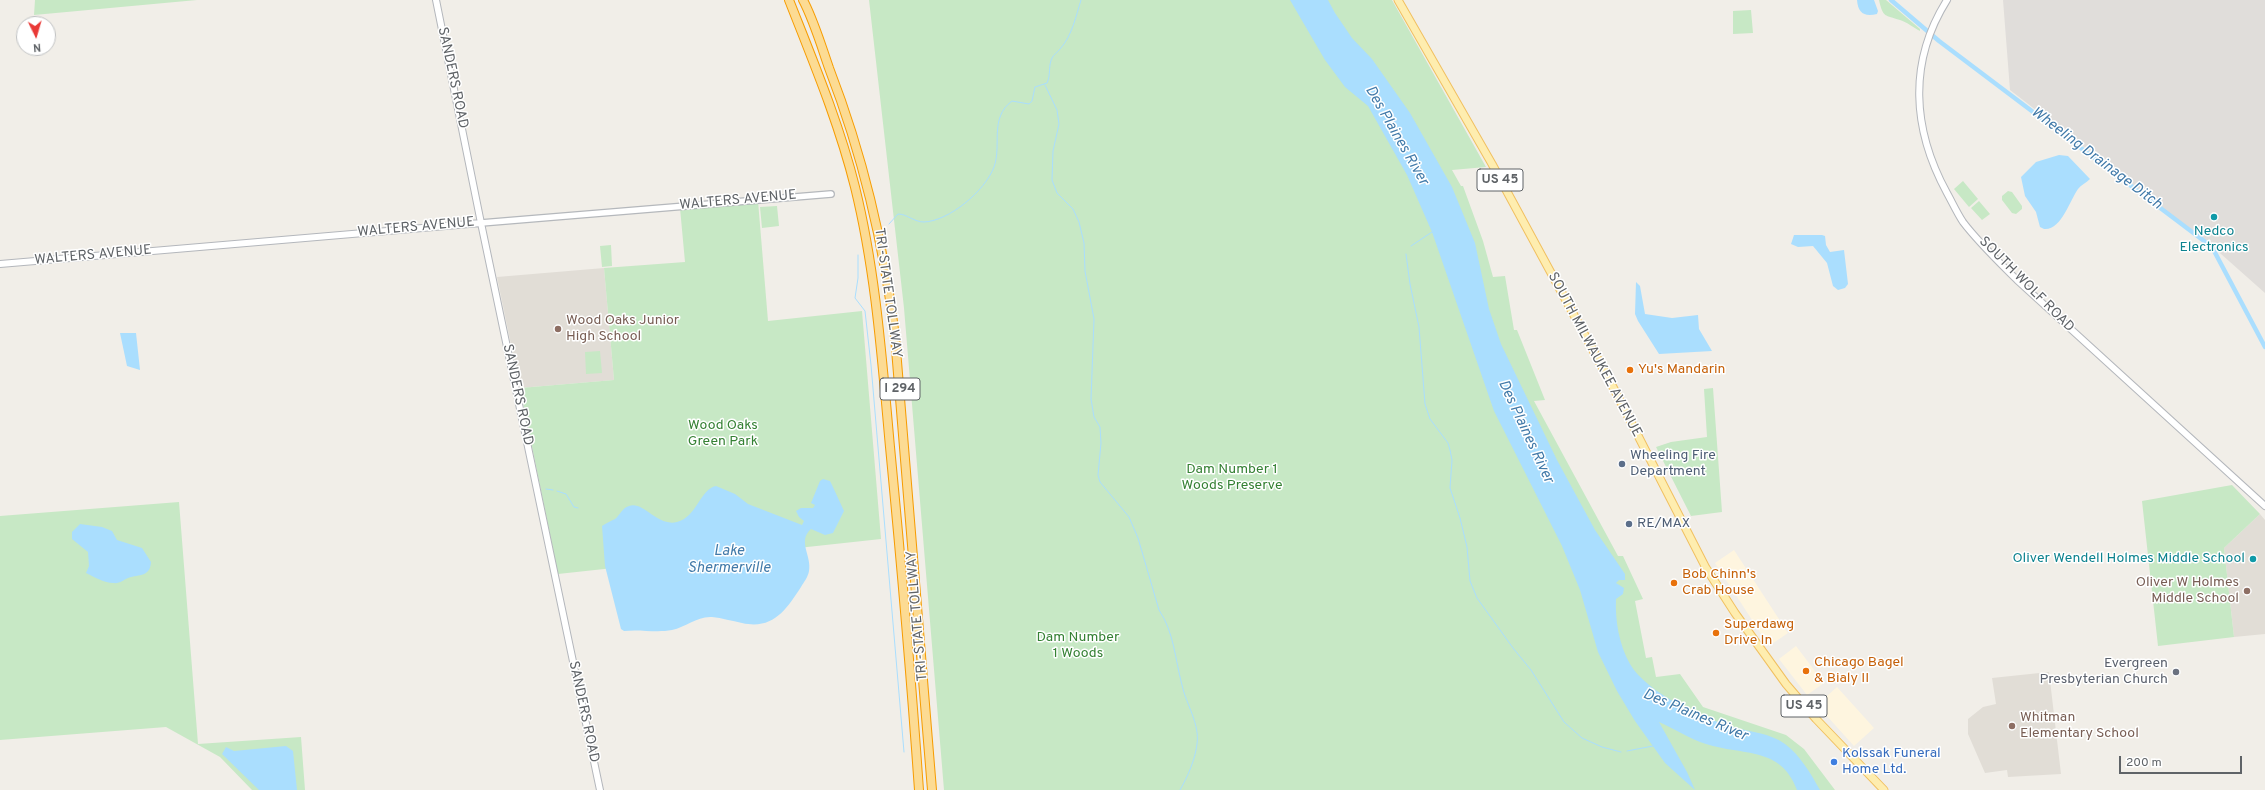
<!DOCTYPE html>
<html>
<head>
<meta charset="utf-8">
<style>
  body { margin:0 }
  #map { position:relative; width:2265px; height:790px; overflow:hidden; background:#f1eee8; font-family:Overpass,sans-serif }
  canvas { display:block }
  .north { position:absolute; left:16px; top:16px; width:40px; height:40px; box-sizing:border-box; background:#fff; border:1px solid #bfc1c2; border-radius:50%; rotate:175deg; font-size:11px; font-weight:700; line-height:16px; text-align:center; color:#5f6367 }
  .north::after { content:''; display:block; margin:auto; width:14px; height:18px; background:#e93936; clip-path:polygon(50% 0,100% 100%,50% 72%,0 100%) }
  .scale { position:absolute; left:2119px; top:756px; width:123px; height:18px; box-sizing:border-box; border:2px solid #5f6367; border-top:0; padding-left:5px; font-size:12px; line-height:14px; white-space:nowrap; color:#5f6367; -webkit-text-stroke:3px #fff; paint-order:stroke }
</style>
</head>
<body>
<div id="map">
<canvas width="2265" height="790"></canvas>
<div class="north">N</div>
<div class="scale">200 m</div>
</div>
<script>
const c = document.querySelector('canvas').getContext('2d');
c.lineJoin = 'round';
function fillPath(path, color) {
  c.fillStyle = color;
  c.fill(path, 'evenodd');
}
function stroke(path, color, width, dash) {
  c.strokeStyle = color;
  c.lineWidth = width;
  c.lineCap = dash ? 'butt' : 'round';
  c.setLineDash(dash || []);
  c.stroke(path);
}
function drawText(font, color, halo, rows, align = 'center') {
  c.font = font + ' Overpass,sans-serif';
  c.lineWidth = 3;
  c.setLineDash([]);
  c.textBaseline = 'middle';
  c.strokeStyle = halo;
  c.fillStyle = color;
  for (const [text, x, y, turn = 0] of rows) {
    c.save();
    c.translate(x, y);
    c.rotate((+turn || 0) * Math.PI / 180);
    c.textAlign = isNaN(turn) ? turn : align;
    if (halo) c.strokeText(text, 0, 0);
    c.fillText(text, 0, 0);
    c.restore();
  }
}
fillPath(new Path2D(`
  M1734 550 1788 633 1769 646 1715 563Z
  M1796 646 1824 683 1807 695 1779 659Z
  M1837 687 1874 728 1854 746 1817 705Z`), '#fef5df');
fillPath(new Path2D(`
  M2003 0H2265V293L2212 246 2010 90Z`), '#e0ddda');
fillPath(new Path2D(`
  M604 268 614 380 520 388 497 277Z
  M2260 514 2265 520V634L2234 637 2224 548Z
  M2049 672 2061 774 2008 777 2007 770 1985 773 1968 734V719L1983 707 1996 704 1992 678Z`), '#e1ddd6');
fillPath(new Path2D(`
  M35 0H197L34 15Z
  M869 0H1392L1486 167 1452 170 1461 186H1463L1483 241 1493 277 1505 276 1514 330H1517L1545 400 1534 401 1618 556H1623L1643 599 1635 601 1646 658 1652 657 1656 677 1680 674 1703 707 1786 735 1804 749 1835 790H944L904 308Z
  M1879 0H1886L1920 29V31C1914 28 1907 22 1900 20 1885 15 1883 18 1879 0Z
  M1751 10 1753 33 1733 34V11Z
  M1963 181 1978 199 1969 207 1954 189Z
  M2008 191 2012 192 2022 206V209L2016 214 2012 213 2002 200V196Z
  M758 201 768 321 862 311 881 539 558 574 520 388 614 380 604 268 685 262 680 208Z
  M1979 201 1990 214 1982 220 1971 208Z
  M777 206 779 226 762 228 760 207Z
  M611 245 612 266 602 267 600 246Z
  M600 351 602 373 586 374 585 352Z
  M1713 388 1722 512 1691 516 1656 447 1671 442 1707 437 1704 389Z
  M2232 485 2260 514 2224 548 2234 637 2158 646 2142 501Z
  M179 502 198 744 301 737 305 790H252L220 757 166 727 0 740V516Z`), '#c7e8c5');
fillPath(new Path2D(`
  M1290 0H1328L1335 13 1352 38 1372 59 1410 113 1452 187 1475 243 1489 309 1501 344 1557 460 1595 530 1625 574V580H1619L1616 583 1624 588 1623 594 1616 599C1615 620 1619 645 1630 664 1647 693 1702 718 1733 727 1750 732 1770 733 1785 744 1800 755 1811 774 1820 790H1797C1781 746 1743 756 1706 744 1690 739 1675 729 1659 722L1687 772 1695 790 1665 763 1635 721 1617 691 1598 652 1580 590 1562 546 1494 411 1432 232 1407 175 1368 106 1345 87 1325 60Z
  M1857 0H1874L1878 11 1877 14C1864 17 1858 13 1857 0Z
  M2059 155 2068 156 2090 179C2086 183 2081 185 2078 189 2070 200 2061 231 2044 229L2040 227 2036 212 2025 196 2021 177 2036 162Z
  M1794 235H1822L1825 236 1826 245 1830 252 1844 250 1848 284 1845 288 1838 290 1833 286 1827 263 1813 246 1798 247 1791 244Z
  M1636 282 1640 286 1645 314 1672 318 1698 315 1699 329 1712 351 1659 354 1638 321 1635 314Z
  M120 333H136L140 370 127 366Z
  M823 479 830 481 832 485 844 511 833 533 825 535 811 529C797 541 812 556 809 571 808 577 804 582 801 587 786 610 773 630 742 623 732 621 722 618 712 617 697 616 686 627 672 630 656 633 640 629 624 631L621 629 605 566 602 526C606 523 611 521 615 519 620 515 622 508 629 506 644 501 657 527 677 522 697 517 700 489 716 486L735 494 748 504 802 525 804 521 799 517 796 511 801 508H813L815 505 811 503 820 481Z
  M80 524 102 527 112 531 117 540 142 548 151 562C150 577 140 574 128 578 123 580 120 584 113 583 105 583 94 577 86 573L89 566 88 552 72 539V532Z
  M286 746 293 751 297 790H259L222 754 226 747 234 751Z`), '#aadefe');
stroke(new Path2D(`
  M1045 85 1057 110 1059 124 1053 151 1052 180 1057 193 1073 209 1079 222 1084 243 1085 271 1094 319 1091 399 1094 417 1100 427 1101 443 1098 475 1100 482 1129 517 1138 538 1159 610C1174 632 1175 659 1182 685 1186 704 1200 724 1197 744 1195 760 1188 776 1180 790
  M889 224 898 214C907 214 914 222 924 222 949 221 985 191 994 167 1002 145 989 118 1012 101L1029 104 1032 101 1035 87 1047 83C1051 75 1048 66 1052 58 1054 54 1057 53 1060 49 1072 36 1076 16 1081 0
  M1411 246 1432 232
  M1406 254 1410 284 1419 327 1425 404 1430 419 1448 443 1450 450 1452 460 1450 488 1460 518 1467 547 1470 581 1477 598 1513 648 1531 670 1564 722 1582 738 1602 747 1621 752
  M858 255V278L855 298 865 311 871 365 904 752
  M546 489 553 490
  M557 491 566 494 574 507 578 508
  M1627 751 1653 746`), '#aadefe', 1);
stroke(new Path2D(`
  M1891 0 1939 41 2212 247 2265 347`), '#aadefe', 4.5);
const tertiary = new Path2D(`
  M481 223 831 194`);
const secondary = new Path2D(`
  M436 0 481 223 600 790
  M1947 0C1908 62 1912 129 1947 193 1952 202 1957 213 1963 222 1979 243 1998 261 2017 280L2265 506
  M0 264 481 223`);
const primary = new Path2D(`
  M1398 0 1492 164 1614 389 1706 568 1735 613 1786 684 1816 719 1884 790`);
const motorway = new Path2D(`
  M789 0C813 61 839 123 855 187 876 272 882 360 890 447 901 561 911 676 919 790
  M803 0C814 21 821 45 829 68 863 156 884 243 895 337L932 790`);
stroke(tertiary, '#b5b8bc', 8);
stroke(secondary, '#b4b7bc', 8);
stroke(primary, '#f1c060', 9);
stroke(motorway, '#f69c02', 10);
stroke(tertiary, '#fff', 5.5);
stroke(secondary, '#fff', 6);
stroke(primary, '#feedaf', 7);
stroke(motorway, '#fcdb93', 8);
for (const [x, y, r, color] of [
  [2214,217,4,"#0f9aa8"],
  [558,329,4,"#8d6e63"],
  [1630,370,4,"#e8710a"],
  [1622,464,4,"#5c6f8a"],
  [1629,524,4,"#5c6f8a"],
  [2253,559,4,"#0f9aa8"],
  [1674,583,4,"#e8710a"],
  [2247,591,4,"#8d6e63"],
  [1716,633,4,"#e8710a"],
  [1806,671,4,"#e8710a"],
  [2176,672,4,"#6b7280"],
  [2012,726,4,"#8d6e63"],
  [1834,762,4,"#3f7fe0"]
]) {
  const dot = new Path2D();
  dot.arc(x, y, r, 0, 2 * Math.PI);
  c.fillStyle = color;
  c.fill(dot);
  stroke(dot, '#fff', 1.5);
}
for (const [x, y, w] of [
  [1500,180,46],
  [900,389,40],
  [1804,706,46]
]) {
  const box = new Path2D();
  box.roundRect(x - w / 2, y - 11, w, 22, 3);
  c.fillStyle = '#fff';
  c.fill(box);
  stroke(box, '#5f6367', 1);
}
drawText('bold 13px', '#5f6367', null, [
  ["US 45",1500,180],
  ["I 294",900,389],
  ["US 45",1804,706]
]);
drawText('14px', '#5f6367', '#fff', [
  ["SANDERS ROAD",452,78,78],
  ["WALTERS AVENUE",738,201,-5],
  ["WALTERS AVENUE",416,228,-5],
  ["WALTERS AVENUE",93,256,-5],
  ["SOUTH WOLF ROAD",2026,285,45],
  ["TRI-STATE TOLLWAY",887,293,82],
  ["SOUTH MILWAUKEE AVENUE",1594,355,62],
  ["SANDERS ROAD",517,395,78],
  ["TRI-STATE TOLLWAY",918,616,-95],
  ["SANDERS ROAD",583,712,78]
]);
drawText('14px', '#0d838f', '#fff', [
  ["Nedco",2214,232],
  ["Electronics",2214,248],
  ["Oliver Wendell Holmes Middle School",2245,559,"right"]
]);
drawText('14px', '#785e54', '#fff', [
  ["Wood Oaks Junior",566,321],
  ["High School",566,337],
  ["Oliver W Holmes",2239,583,"right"],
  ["Middle School",2239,599,"right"],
  ["Whitman",2020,718],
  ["Elementary School",2020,734]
], 'left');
drawText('14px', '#c56008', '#fff', [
  ["Yu's Mandarin",1638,370],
  ["Bob Chinn's",1682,575],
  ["Crab House",1682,591],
  ["Superdawg",1724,625],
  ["Drive In",1724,641],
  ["Chicago Bagel",1814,663],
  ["& Bialy II",1814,679]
], 'left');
drawText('14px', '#358134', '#fff', [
  ["Wood Oaks",723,426],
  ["Green Park",723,442],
  ["Dam Number 1",1232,470],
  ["Woods Preserve",1232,486],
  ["Dam Number",1078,638],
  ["1 Woods",1078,654]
]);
drawText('14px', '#4e5e75', '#fff', [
  ["Wheeling Fire",1630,456],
  ["Department",1630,472],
  ["RE/MAX",1637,524]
], 'left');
drawText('14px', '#5b616d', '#fff', [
  ["Evergreen",2168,664],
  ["Presbyterian Church",2168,680]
], 'right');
drawText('14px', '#366cbe', '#fff', [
  ["Kolssak Funeral",1842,754],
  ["Home Ltd.",1842,770]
], 'left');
drawText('italic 15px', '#417aa9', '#fff', [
  ["Des Plaines River",1396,136,60],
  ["Wheeling Drainage Ditch",2096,159,37],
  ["Des Plaines River",1525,432,65],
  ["Lake",729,552],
  ["Shermerville",729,569],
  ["Des Plaines River",1695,716,23]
]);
</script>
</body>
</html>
